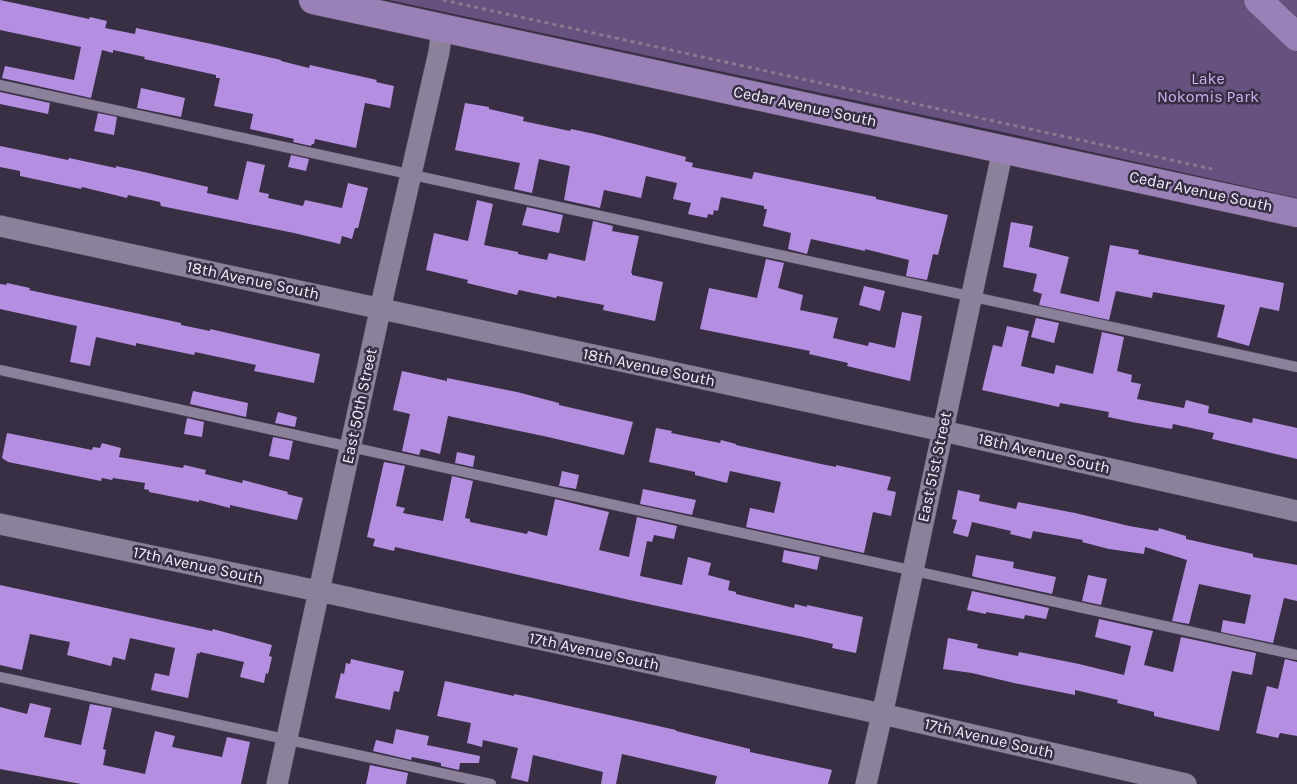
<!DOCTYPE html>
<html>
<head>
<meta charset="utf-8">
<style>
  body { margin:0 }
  canvas { display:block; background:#382f44 }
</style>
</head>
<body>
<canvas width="1297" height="784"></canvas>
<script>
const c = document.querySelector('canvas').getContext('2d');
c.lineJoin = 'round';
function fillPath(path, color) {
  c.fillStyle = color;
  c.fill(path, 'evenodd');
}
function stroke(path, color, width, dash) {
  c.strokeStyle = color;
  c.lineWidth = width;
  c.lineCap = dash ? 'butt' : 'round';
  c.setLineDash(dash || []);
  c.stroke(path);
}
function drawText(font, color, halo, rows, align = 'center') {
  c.font = font + ' Karla,sans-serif';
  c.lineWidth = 5;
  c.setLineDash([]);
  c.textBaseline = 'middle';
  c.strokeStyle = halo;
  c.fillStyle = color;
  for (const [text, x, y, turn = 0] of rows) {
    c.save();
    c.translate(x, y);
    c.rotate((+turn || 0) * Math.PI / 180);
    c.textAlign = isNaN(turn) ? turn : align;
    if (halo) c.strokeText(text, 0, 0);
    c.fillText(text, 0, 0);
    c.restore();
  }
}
fillPath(new Path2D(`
  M389 0H1297V198L1007 133Z`), '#66517f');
fillPath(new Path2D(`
  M0 0 89 19 90 17 107 21 105 28 135 34 136 28 216 45 281 60V61L309 68 310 65 377 80 376 82 394 86 390 108 365 103 356 148 315 139 314 144H312L311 146 293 142 294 139 250 129 253 114 214 106 220 78H216V75L144 59 145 57 113 50V53L102 50 91 98 2 78 5 66 74 80 81 47 0 30Z
  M141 88 185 98 181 117 137 108Z
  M0 92 50 103 48 114 0 104Z
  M465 103 489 107V109L524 117 523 121 570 131 571 129 595 134 686 157 685 161 693 163 692 167 752 179 754 172 876 197V199L948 215 938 255 933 254 927 280 906 276 909 260 865 249V251L811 239 807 254 788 249 791 233 763 226 767 209H764V206L721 197 718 211 714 210 713 215 708 214 707 218 688 214 691 203 673 199 677 183 646 176 641 198 604 190 600 208 564 200 570 166 539 159 532 193 514 189 520 163 455 150Z
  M98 113 117 117 114 135 94 131Z
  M0 146 68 160 69 158 116 168V166L144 172 208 187 207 193 238 200 247 161 265 165 259 192 269 194 268 198 303 206 305 200 342 208 348 183 368 188 358 228H355L352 239 342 236 340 244 294 233 161 206 160 202 128 195 127 198 82 187 81 189 20 176V171L0 167Z
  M291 155 309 159 306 171 288 167Z
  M477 200 493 204 484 245 518 252V254L547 260 549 253 585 261 593 221 613 226 612 231 639 236 631 273H632V275L663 282 655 321 603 310 604 305 557 296 556 298 519 290 517 295 467 283 468 280 426 270 434 233 468 241Z
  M527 207 563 215 559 233 522 225Z
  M1011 222 1033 226 1029 247 1069 257 1060 293 1099 302 1110 245 1139 250 1138 254 1284 283 1279 311 1260 307 1249 346 1217 337 1225 305 1153 292 1152 298 1116 291 1109 320 1039 305 1042 294 1033 291 1037 274 1003 267Z
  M766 259 784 263 778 288 803 295 800 310 838 318 833 338 868 346 869 342 895 348 902 312 922 316 910 381 847 366 848 363 809 354 810 351 700 329 709 288 757 298Z
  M7 283 30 288 29 290 181 323V325L210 331V329L320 354 314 383 254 371 256 365 195 352 194 355 136 343V346L96 337 90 366 70 362 77 326 0 309V284L6 285Z
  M864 286 885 291 880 311 859 305Z
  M1036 318 1059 323 1054 343 1031 337Z
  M1007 326 1029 331 1021 366 1054 374 1056 365 1093 374 1102 332 1124 337 1117 371 1132 375 1131 382 1141 384 1137 399 1184 408 1186 400 1209 406 1208 413 1252 423 1253 418 1297 428V459L1212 439 1214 433 1173 424 1172 429 1137 423 1108 417 1109 412 1060 403 1059 407 982 390 993 345 1002 347Z
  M402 371 447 381V378L517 392 559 403V405L633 422 624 455 548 437 448 416 440 454 421 449 419 455 402 451 410 414 393 410Z
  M193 391 248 403 246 417 190 404Z
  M278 412 297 417 295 427 275 423Z
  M187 418 204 422 202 437 184 434Z
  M656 428 672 431 671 433 720 443 721 440 736 444V445L821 464 836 467V465L891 477 887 490 896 492 891 516 873 512 864 553 746 527 750 508 774 513 781 482 730 471 727 483 695 475V472L649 462Z
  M7 433 92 450 93 447 100 448 102 443 121 448 119 457 183 468 184 465 206 470 205 474 242 483 243 480 288 492 287 494 303 498 297 520 230 505V508L199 500V502L149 492V490L144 489 145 483 113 478 112 480 102 478 101 481 8 462 2 458Z
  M273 437 293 441 289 460 269 456Z
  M457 452 475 456 473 467 455 463Z
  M384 462 405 466 396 506 405 508 403 513 443 521 452 476 473 481 465 518 470 519V522L527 534 528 531 547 536 555 499 609 512 599 550 629 557 637 517 677 526 674 539 654 535 652 542 647 541 640 576 682 585 688 557 711 563 708 575 730 581 728 590 736 592V594L794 608 795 604 807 607V605L863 617 856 653 832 648 833 644 803 637 634 601 395 547 394 551 373 546 375 539 367 537Z
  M562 471 579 475 576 489 559 486Z
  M643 489 696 500 692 515 640 504Z
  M958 490 980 495 979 501 1016 509 1018 502 1075 513 1129 526 1158 531 1159 528 1186 536V539L1253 554V557L1297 565V601L1284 598 1273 643 1221 632 1223 620 1245 624 1251 595 1199 584 1189 624 1172 621 1187 560 1145 547 1144 554 1109 549 1082 542 1083 540 1033 531 1031 539 1010 534 1011 531 972 522 968 537 953 533 957 520 952 519Z
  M784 550 820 557 817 570 782 562Z
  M976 555 1014 562 1013 568 1056 577 1052 594 975 577 972 576Z
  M1088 575 1107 579 1101 605 1082 601Z
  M0 585 212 631 213 629 272 645 269 656 272 657 268 674 266 673 264 683 240 677 244 662 200 652 199 654 197 653 188 698 151 690 155 673 169 676 175 648 130 638 125 660 113 657 111 666 67 655 70 642 30 634 22 670 0 665Z
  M972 591 1049 608 1046 619 1025 615 1024 619 986 612V614L967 610Z
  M1099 619 1153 631 1144 665 1173 672 1181 637 1256 653 1252 675 1232 671 1219 731 1154 716V712L1117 703 1118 700 1075 690V695L1014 683 972 673 943 669 948 638 978 644 977 648 1018 656 1019 652 1079 664 1124 675 1131 646 1095 637Z
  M351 659 404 671 399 692 394 691 390 710 335 698 341 673 344 674 346 663 350 664Z
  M1285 659 1297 662V736L1280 733 1278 738 1256 733 1267 686 1278 689Z
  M445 681 514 696V694L524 696 676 730V731L750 749V752L832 770 828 784H715L717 776 622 754 616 784H601L603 772 533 755 528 782 511 778 518 748 483 740 482 747 467 743 471 723 437 716Z
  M30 703 51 708 44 737 81 745 90 704 112 708 103 749 106 750 103 765 145 774 155 731 175 736 172 747 222 757 227 737 250 742 241 784H81L0 769V707L27 714Z
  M396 729 429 736 427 745 480 756 479 763H460L459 770 441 766V763L412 757 411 760 373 751 376 740 393 744Z
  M370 765 408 773 406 784H366Z`), '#b48ee0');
const lane = new Path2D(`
  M0 85C433 178 864 275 1297 367
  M0 370C433 464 864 561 1297 655
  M0 677 491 784`);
const street = new Path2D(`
  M0 226 943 431 1297 511
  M0 524 337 595 882 714 1186 784
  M277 784 384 292 439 52 442 28
  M866 784 886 697 1003 149`);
const secondary = new Path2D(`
  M313 0 1297 213
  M1258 0 1297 37`);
stroke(lane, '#534a5c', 11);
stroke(street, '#534a5c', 22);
stroke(secondary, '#534a5c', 29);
stroke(new Path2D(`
  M443 0 1212 169`), '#847c8f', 3, [4, 4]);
stroke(lane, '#8c819a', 10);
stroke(street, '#8c819a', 21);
stroke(secondary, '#9980b6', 28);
drawText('16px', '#cdb2f1', '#382f44', [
  ["Lake",1208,79],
  ["Nokomis Park",1208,97]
]);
drawText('16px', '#f3edfb', '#382f44', [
  ["Cedar Avenue South",805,107,12],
  ["Cedar Avenue South",1201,192,12],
  ["18th Avenue South",253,281,12],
  ["18th Avenue South",649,368,12],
  ["East 50th Street",360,406,-78],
  ["18th Avenue South",1044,454,13],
  ["East 51st Street",935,467,-78],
  ["17th Avenue South",198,566,12],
  ["17th Avenue South",594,652,12],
  ["17th Avenue South",989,739,13]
]);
</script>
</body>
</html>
